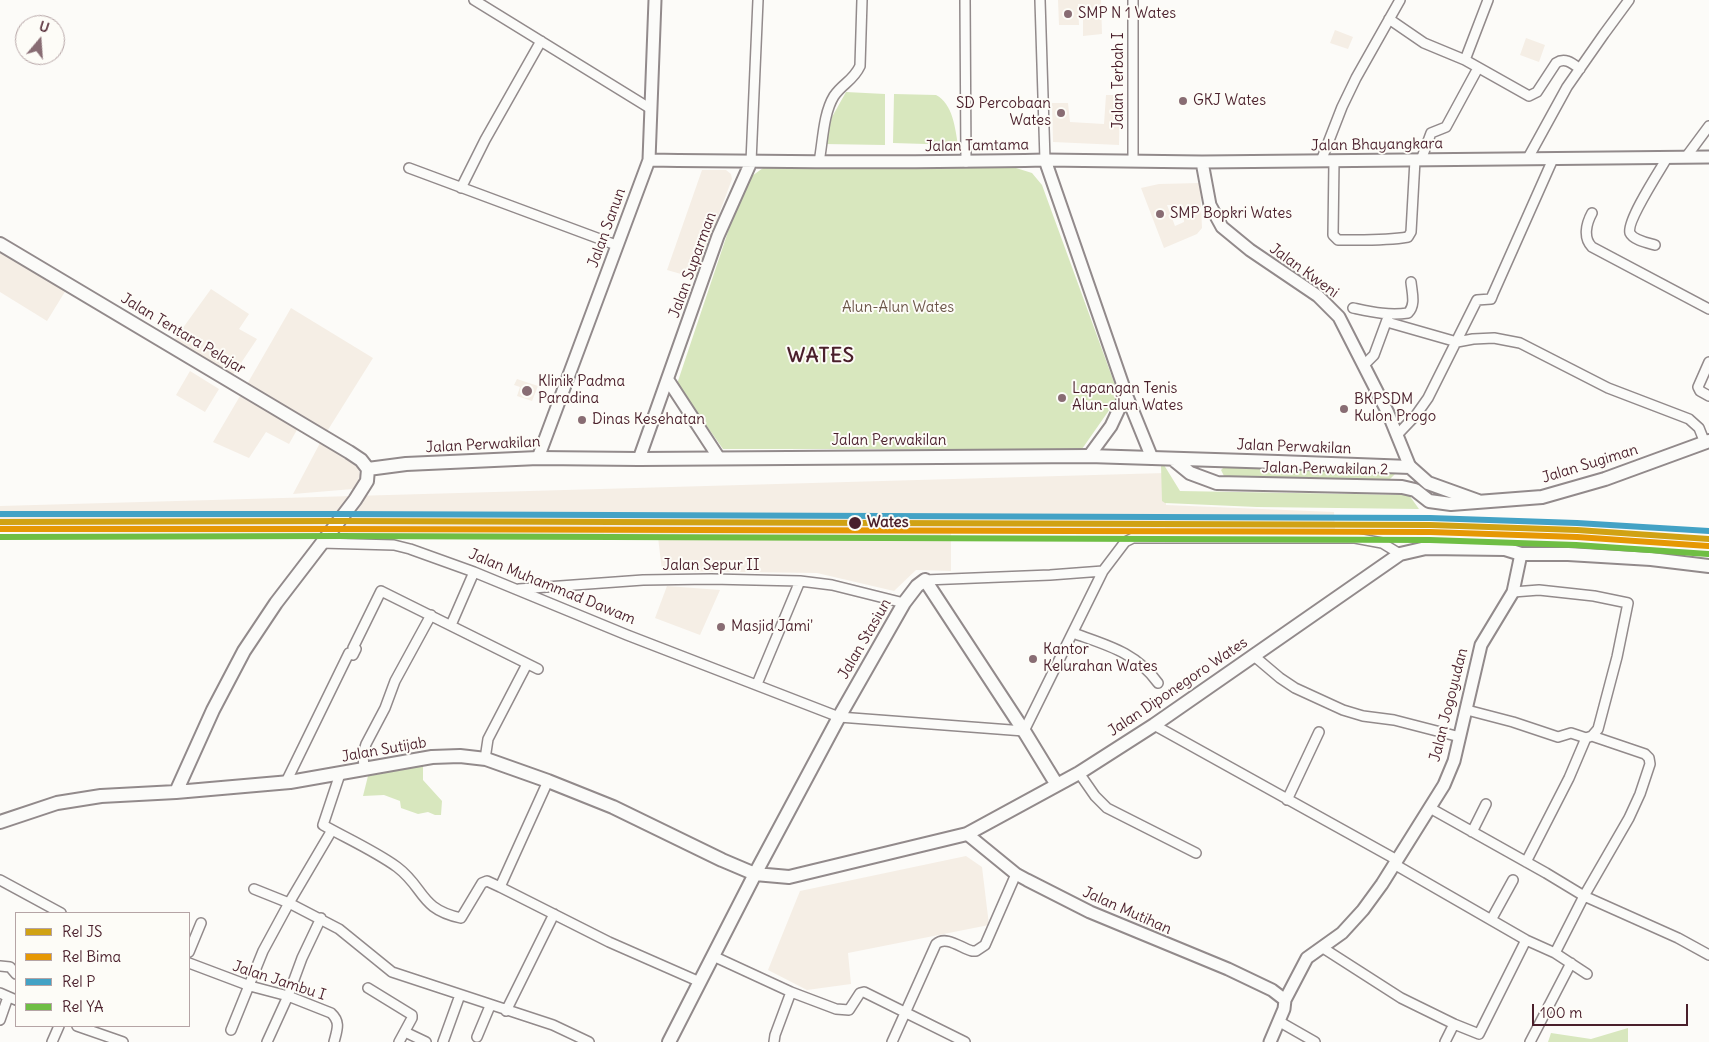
<!DOCTYPE html>
<html>
<head>
<meta charset="utf-8">
<style>
  body { margin:0 }
  #map { position:relative; width:1709px; height:1042px; overflow:hidden; background:#fcfbf8; font-family:Delius,sans-serif }
  canvas { display:block }
  .legend { position:absolute; left:15px; top:912px; width:175px; height:115px; box-sizing:border-box; background:#fdfcf7; border:1px solid #b5a4a5; margin:0; padding:6px 9px; list-style:none; font-size:15px; color:#4a1f2b }
  .legend li { display:flex; align-items:center; gap:10px; height:25px }
  .legend b { width:25px; border:1px solid #b5a4a5 }
  .north { position:absolute; left:15px; top:15px; width:50px; height:50px; box-sizing:border-box; background:#fdfcf7; border:1px solid #b5a4a5; border-radius:50%; rotate:18deg; font-size:14px; font-weight:700; line-height:20px; text-align:center; color:#4a1f2b }
  .north::after { content:''; display:block; margin:auto; width:18px; height:22px; background:#886c73; clip-path:polygon(50% 0,100% 100%,50% 72%,0 100%) }
  .scale { position:absolute; left:1532px; top:1004px; width:156px; height:22px; box-sizing:border-box; border:2px solid #4a1f2b; border-top:0; padding-left:6px; font-size:15px; line-height:18px; white-space:nowrap; color:#4a1f2b; -webkit-text-stroke:4px #fdfcf7; paint-order:stroke }
</style>
</head>
<body>
<div id="map">
<canvas width="1709" height="1042"></canvas>
<ul class="legend">
<li><b style="height:6px;background:#d0a214"></b>Rel JS</li>
<li><b style="height:6px;background:#e69804"></b>Rel Bima</li>
<li><b style="height:6px;background:#43a2c5"></b>Rel P</li>
<li><b style="height:6px;background:#6fbe44"></b>Rel YA</li>
</ul>
<div class="north">U</div>
<div class="scale">100 m</div>
</div>
<script>
const c = document.querySelector('canvas').getContext('2d');
c.lineJoin = 'round';
function fillPath(path, color) {
  c.fillStyle = color;
  c.fill(path, 'evenodd');
}
function stroke(path, color, width, dash) {
  c.strokeStyle = color;
  c.lineWidth = width;
  c.lineCap = dash ? 'butt' : 'round';
  c.setLineDash(dash || []);
  c.stroke(path);
}
function drawText(font, color, halo, rows, align = 'center') {
  c.font = font + ' Delius,sans-serif';
  c.lineWidth = 4;
  c.setLineDash([]);
  c.textBaseline = 'middle';
  c.strokeStyle = halo;
  c.fillStyle = color;
  for (const [text, x, y, turn = 0] of rows) {
    c.save();
    c.translate(x, y);
    c.rotate((+turn || 0) * Math.PI / 180);
    c.textAlign = isNaN(turn) ? turn : align;
    if (halo) c.strokeText(text, 0, 0);
    c.fillText(text, 0, 0);
    c.restore();
  }
}
fillPath(new Path2D(`
  M1058 0H1101L1102 34 1083 36V4H1078L1079 25H1059Z
  M1335 30 1353 37 1348 49 1330 43Z
  M1526 38 1545 45 1539 62 1520 55Z
  M1106 95H1120L1119 145 1053 142 1052 103H1068L1070 122 1104 124Z
  M702 170H726L731 174 732 179 695 278 667 270Z
  M1200 183 1202 228 1197 234 1164 248 1141 188 1159 184ZM1167 205H1183L1184 222 1175 226Z
  M0 249 66 290 47 321 0 292Z
  M211 289 249 314 239 329 257 339 231 378 172 343Z
  M291 308 373 358 326 433 246 386Z
  M190 371 219 389 205 412 176 395Z
  M517 379 538 386 532 401 517 396 520 387 514 385Z
  M240 396 298 428 289 444 266 432 249 458 213 442Z
  M320 443 352 460 358 467 360 475 357 484 353 489 293 494Z
  M1165 473 1166 505 1334 512 1335 529 951 530V571L916 570 894 591 817 573 662 571 658 537 0 532V506Z
  M667 586 720 590 700 635 655 618Z
  M966 856 982 867 989 925 848 953 851 984 807 990 768 970 800 891Z`), '#f5eee5');
fillPath(new Path2D(`
  M846 92 885 94V145L824 144 832 117Z
  M894 94 936 95C953 104 955 128 958 145L893 143Z
  M763 168H1016L1032 173 1042 185 1119 396 1082 449H723L677 384 745 181Z
  M1161 465H1164L1180 491 1409 495 1419 509 1257 507 1165 503 1162 501Z
  M1226 465 1390 469 1395 474 1389 480 1225 478 1221 470Z
  M423 766V780L442 801 441 815H435L428 812 418 814 401 808 400 801 384 795 363 796 368 776Z
  M1628 1028V1042H1548L1551 1033 1591 1039Z`), '#d8e7be');
const minor = new Path2D(`
  M474 0 651 109
  M965 0 966 162
  M1040 0 1045 160
  M1133 0V161
  M1389 19 1424 43 1465 60 1529 96 1537 92 1556 63C1565 57 1572 63 1580 69
  M1465 60 1488 0
  M1686 157 1709 126
  M1528 158 1567 87 1604 34 1629 0
  M1421 160 1431 133 1446 127 1478 68
  M1321 161 1342 107 1356 78 1400 0
  M1334 161 1333 235 1338 240C1361 240 1385 241 1408 237L1411 232 1415 160
  M751 162 758 0
  M819 162C823 141 823 114 834 96 843 83 853 81 860 66L862 0
  M409 168 616 245
  M461 188 485 140 541 41
  M1592 213C1586 224 1583 238 1592 247L1709 309
  M1655 245C1648 243 1633 240 1630 233 1626 222 1660 170 1667 158
  M1353 308C1372 312 1389 316 1408 313 1416 305 1412 293 1411 282
  M1387 322 1457 342 1473 339 1494 338 1520 343 1608 388 1689 419 1699 428 1705 443
  M1709 362 1698 387 1700 391 1709 396
  M1364 365 1374 355 1388 317
  M1397 435 1416 415 1428 398 1477 300 1491 299 1493 294 1553 159
  M321 543 394 545 410 549 474 572 627 635 839 717 1024 731 1103 571 1125 542 1133 538H1355L1382 543 1400 554
  M925 580 1050 575 1103 571
  M519 589 643 580 711 579 800 581 832 585 904 603
  M451 625 474 572
  M1073 633C1106 645 1136 652 1158 683
  M1254 656 1280 678 1295 688 1343 710 1363 716 1394 720 1460 737
  M757 684 800 581
  M1467 710 1513 722 1558 737 1571 733 1586 738 1592 736 1598 729 1617 657 1628 603 1594 596 1539 590 1513 592
  M1154 725 1397 860
  M485 759 488 739 527 664
  M364 769 363 754 366 744 385 708 395 681 431 615
  M1079 773 1095 796 1107 808 1196 853
  M340 774 323 825C346 838 375 851 397 867 425 888 419 909 461 918L482 883 487 881 500 887
  M548 781 500 887 609 942 700 982
  M286 782 349 653 353 655 356 649 353 648 381 591 538 669
  M1287 800 1319 732
  M1430 808 1546 873 1584 896 1678 938 1709 955
  M1472 832 1486 804
  M1526 862 1569 778 1586 738
  M1394 864 1526 940 1555 953 1587 974
  M0 880 61 913
  M254 889 289 903 332 830
  M1491 920 1513 880
  M1323 948 1401 998 1454 1024
  M189 952 201 923
  M1555 953 1584 896 1629 818 1640 794 1650 764 1649 758 1645 754 1592 736
  M713 956 791 992 836 1009 849 1010 860 993 864 992 965 1042
  M189 963 250 986 288 996 331 1013C341 1022 337 1030 334 1042
  M0 966 10 967 16 974
  M368 988 412 1015V1018L399 1042
  M0 993 16 1000
  M506 1011 554 914
  M0 1020 8 997
  M1280 1022 1315 1042
  M77 1026 123 1042
  M231 1030 263 951 289 903 339 929 392 972 553 1025 589 1042
  M405 1032 426 1042
  M477 1037 490 1006
  M52 1042 59 1026
  M267 1042 288 996 302 958 321 918
  M443 1042 460 995
  M774 1042 775 1035 791 992
  M892 1042 936 944C946 935 961 948 972 951H976L985 945 1016 874
  M1445 1042 1454 1024 1479 1034 1526 940
  M1530 1042 1571 963`);
const tertiary = new Path2D(`
  M649 160C781 162 913 163 1045 160L1126 394 1111 426 1089 456
  M1045 160 1202 162 1709 157
  M1202 162 1210 205 1222 227 1250 250 1318 296 1339 317 1388 413 1410 467
  M668 380 719 458
  M1126 394 1152 458
  M538 458 649 160 655 0
  M639 459 718 236 751 162
  M967 834 1016 874 1027 880 1090 912 1228 969 1272 990 1285 1000
  M1270 1042 1284 1009 1285 1000 1307 958 1342 933 1363 910 1382 884 1444 785 1454 761 1481 645 1513 592 1521 554`);
const secondary = new Path2D(`
  M0 244 349 452 361 460 368 469 367 481 355 500 276 603 244 651 213 710 176 792
  M1174 460 1190 473 1217 483 1402 487 1415 490 1429 501 1451 504 1542 497 1605 479 1709 441
  M368 469 406 464 538 458 639 459 1089 456 1278 462 1410 467 1428 483 1478 501
  M0 822 57 803 101 796 176 792 290 782 432 757 460 756 486 759 548 781 613 807 722 860 755 874 789 877 967 834 1079 773 1154 725 1400 554 1426 548 1505 549 1521 554H1568L1651 559 1709 566
  M669 1042 755 874 839 717 904 603 917 586 925 580 1024 731 1057 785`);
stroke(minor, '#928a8b', 12);
stroke(tertiary, '#928a8b', 15);
stroke(secondary, '#928a8b', 16);
stroke(minor, '#fbfbf9', 9);
stroke(tertiary, '#fbfbf9', 11);
stroke(secondary, '#fbfbf9', 12);
stroke(new Path2D(`
  M0 522 339 521 1430 525 1577 530 1709 539`), '#d0a214', 6);
stroke(new Path2D(`
  M0 529H339L1430 532 1577 537 1708 546`), '#e69804', 6);
stroke(new Path2D(`
  M0 514H339L1430 518 1577 523 1709 531`), '#43a2c5', 6);
stroke(new Path2D(`
  M0 537 339 536 1430 540 1576 545 1708 554`), '#6fbe44', 6);
for (const [x, y, r, color] of [
  [1068,14,5,"#886c73"],
  [1183,101,5,"#886c73"],
  [1061,113,5,"#886c73"],
  [1160,214,5,"#886c73"],
  [527,391,6,"#886c73"],
  [1062,398,5,"#886c73"],
  [1344,409,5,"#886c73"],
  [582,420,5,"#886c73"],
  [855,523,7,"#4a1f2b"],
  [721,627,5,"#886c73"],
  [1033,659,5,"#886c73"]
]) {
  const dot = new Path2D();
  dot.arc(x, y, r, 0, 2 * Math.PI);
  c.fillStyle = color;
  c.fill(dot);
  stroke(dot, '#fdfcf7', 2);
}
drawText('15px', '#4a1f2b', '#fdfcf7', [
  ["SMP N 1 Wates",1078,14],
  ["GKJ Wates",1193,101],
  ["SD Percobaan",1051,104,"right"],
  ["Wates",1051,121,"right"],
  ["SMP Bopkri Wates",1170,214],
  ["Klinik Padma",538,382],
  ["Paradina",538,399],
  ["Lapangan Tenis",1072,389],
  ["Alun-alun Wates",1072,406],
  ["BKPSDM",1354,400],
  ["Kulon Progo",1354,417],
  ["Dinas Kesehatan",592,420],
  ["Masjid Jami'",731,627],
  ["Kantor",1043,650],
  ["Kelurahan Wates",1043,667]
], 'left');
drawText('15px', '#4a1f2b', '#fdfcf7', [
  ["Jalan Terbah I",1119,81,-90],
  ["Jalan Bhayangkara",1377,145,-1],
  ["Jalan Tamtama",977,146,-1],
  ["Jalan Sanun",607,228,-70],
  ["Jalan Suparman",693,265,-70],
  ["Jalan Kweni",1304,271,36],
  ["Jalan Tentara Pelajar",183,334,31],
  ["Jalan Perwakilan",889,441],
  ["Jalan Perwakilan",483,445,-3],
  ["Jalan Perwakilan",1294,447,2],
  ["Jalan Sugiman",1590,464,-17],
  ["Jalan Perwakilan 2",1325,469,1],
  ["Jalan Sepur II",711,566],
  ["Jalan Muhammad Dawam",552,587,22],
  ["Jalan Stasiun",865,639,-60],
  ["Jalan Diponegoro Wates",1178,687,-34],
  ["Jalan Jogoyudan",1449,705,-76],
  ["Jalan Sutijab",384,750,-10],
  ["Jalan Mutihan",1127,911,24],
  ["Jalan Jambu I",279,981,18]
]);
drawText('15px', '#6c5649', '#fdfcf7', [
  ["Alun-Alun Wates",898,308]
]);
drawText('bold 15px', '#4a1f2b', '#fdfcf7', [
  ["Wates",867,523]
], 'left');
c.letterSpacing = '1px';
drawText('bold 20px', '#4a1f2b', '#fdfcf7', [
  ["WATES",821,356]
]);
c.letterSpacing = '0px';
</script>
</body>
</html>
